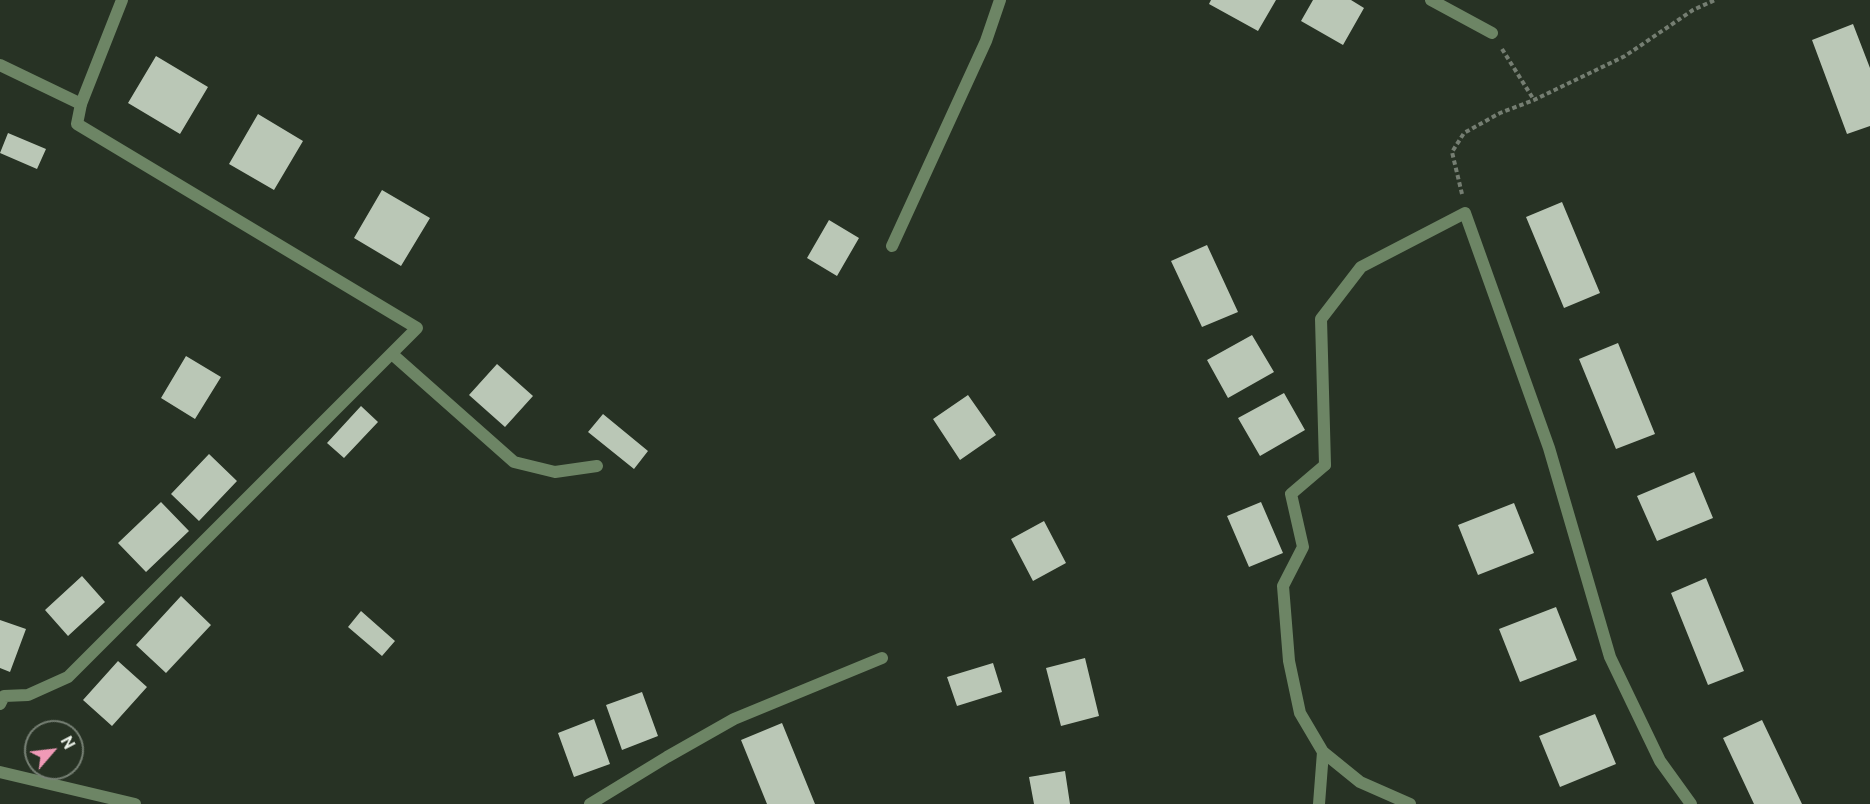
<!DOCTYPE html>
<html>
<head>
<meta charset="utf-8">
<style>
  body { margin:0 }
  #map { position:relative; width:1870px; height:804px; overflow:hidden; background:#273224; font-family:Ubuntu,sans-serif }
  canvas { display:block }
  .north { position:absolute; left:24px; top:720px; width:60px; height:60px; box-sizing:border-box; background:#273224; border:2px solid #778175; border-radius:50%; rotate:62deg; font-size:16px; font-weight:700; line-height:24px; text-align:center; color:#f0f7ee }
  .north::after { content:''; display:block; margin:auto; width:21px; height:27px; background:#f09ab7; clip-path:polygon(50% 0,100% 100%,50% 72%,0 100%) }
</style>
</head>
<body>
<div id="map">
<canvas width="1870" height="804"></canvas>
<div class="north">N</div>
</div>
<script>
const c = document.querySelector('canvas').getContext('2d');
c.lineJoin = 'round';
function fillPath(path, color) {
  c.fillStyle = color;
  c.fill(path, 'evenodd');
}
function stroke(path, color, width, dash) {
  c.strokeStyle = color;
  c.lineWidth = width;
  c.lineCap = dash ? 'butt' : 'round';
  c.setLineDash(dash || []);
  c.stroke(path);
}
fillPath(new Path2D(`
  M1211 0H1276L1258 31 1209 4Z
  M1313 0H1351L1364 8 1343 45 1301 21Z
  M1853 24 1870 68V126L1847 134 1812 40Z
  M156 56 208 87 180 134 128 103Z
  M258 114 303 141 274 190 229 164Z
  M8 133 46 149 37 169 0 153Z
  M382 190 430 218 401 266 354 238Z
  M1562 202 1600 293 1564 308 1526 217Z
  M829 220 859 238 837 276 807 258Z
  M1207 245 1238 312 1202 327 1171 261Z
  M1252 335 1274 372 1228 398 1207 360Z
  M1618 343 1655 434 1616 449 1579 359Z
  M186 356 221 377 195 419 161 398Z
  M497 364 533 396 505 427 469 395Z
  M1284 393 1305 430 1260 456 1238 418Z
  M968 395 996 435 960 460 933 419Z
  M361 406 378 422 344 458 327 443Z
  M603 414 648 451 634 469 588 432Z
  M209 454 237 481 199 521 171 494Z
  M1694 472 1713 518 1657 541 1637 496Z
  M161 502 189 531 146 572 118 543Z
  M1261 502 1283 553 1249 567 1227 516Z
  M1514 503 1534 553 1478 575 1458 525Z
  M1044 521 1066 563 1033 581 1011 539Z
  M82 576 105 602 68 636 45 610Z
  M1706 578 1744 671 1708 685 1671 593Z
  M181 596 211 625 166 673 136 645Z
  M1556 607 1577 660 1520 682 1499 629Z
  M361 611 395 641 382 656 348 627Z
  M0 620 26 629 10 672 0 668Z
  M1085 658 1099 716 1061 726 1046 668Z
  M118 661 147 687 112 726 83 700Z
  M993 663 1002 692 957 706 947 677Z
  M642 692 658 736 622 750 606 705Z
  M1595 714 1616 764 1560 787 1539 736Z
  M594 719 610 764 574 777 558 733Z
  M1762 720 1802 804H1754L1723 738Z
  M782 723 815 804H767L741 740Z
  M1065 771 1070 804H1034L1029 777Z`), '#bac7b6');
stroke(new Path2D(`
  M1502 49 1534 100
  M1462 194 1452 152 1464 133 1500 113 1534 100 1625 56 1693 10 1715 0`), '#757e72', 4, [4.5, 3]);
stroke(new Path2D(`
  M0 65 81 104
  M892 246 986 41 1000 0
  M392 354 514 462 555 472 597 466
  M1325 465 1291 494 1303 547 1283 586 1289 661 1300 713 1323 752 1360 782 1410 804
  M1319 804 1323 752`), '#6d8565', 12);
stroke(new Path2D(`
  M1431 0 1492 33
  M1325 465 1321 319 1361 267 1465 213 1549 448 1610 657 1660 761 1691 804
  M0 704 4 696 28 695 68 677 417 328 77 124 81 104 122 0
  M0 772 135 804
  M590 804 667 757 734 719 882 658`), '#6d8565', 12);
</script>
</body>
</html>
